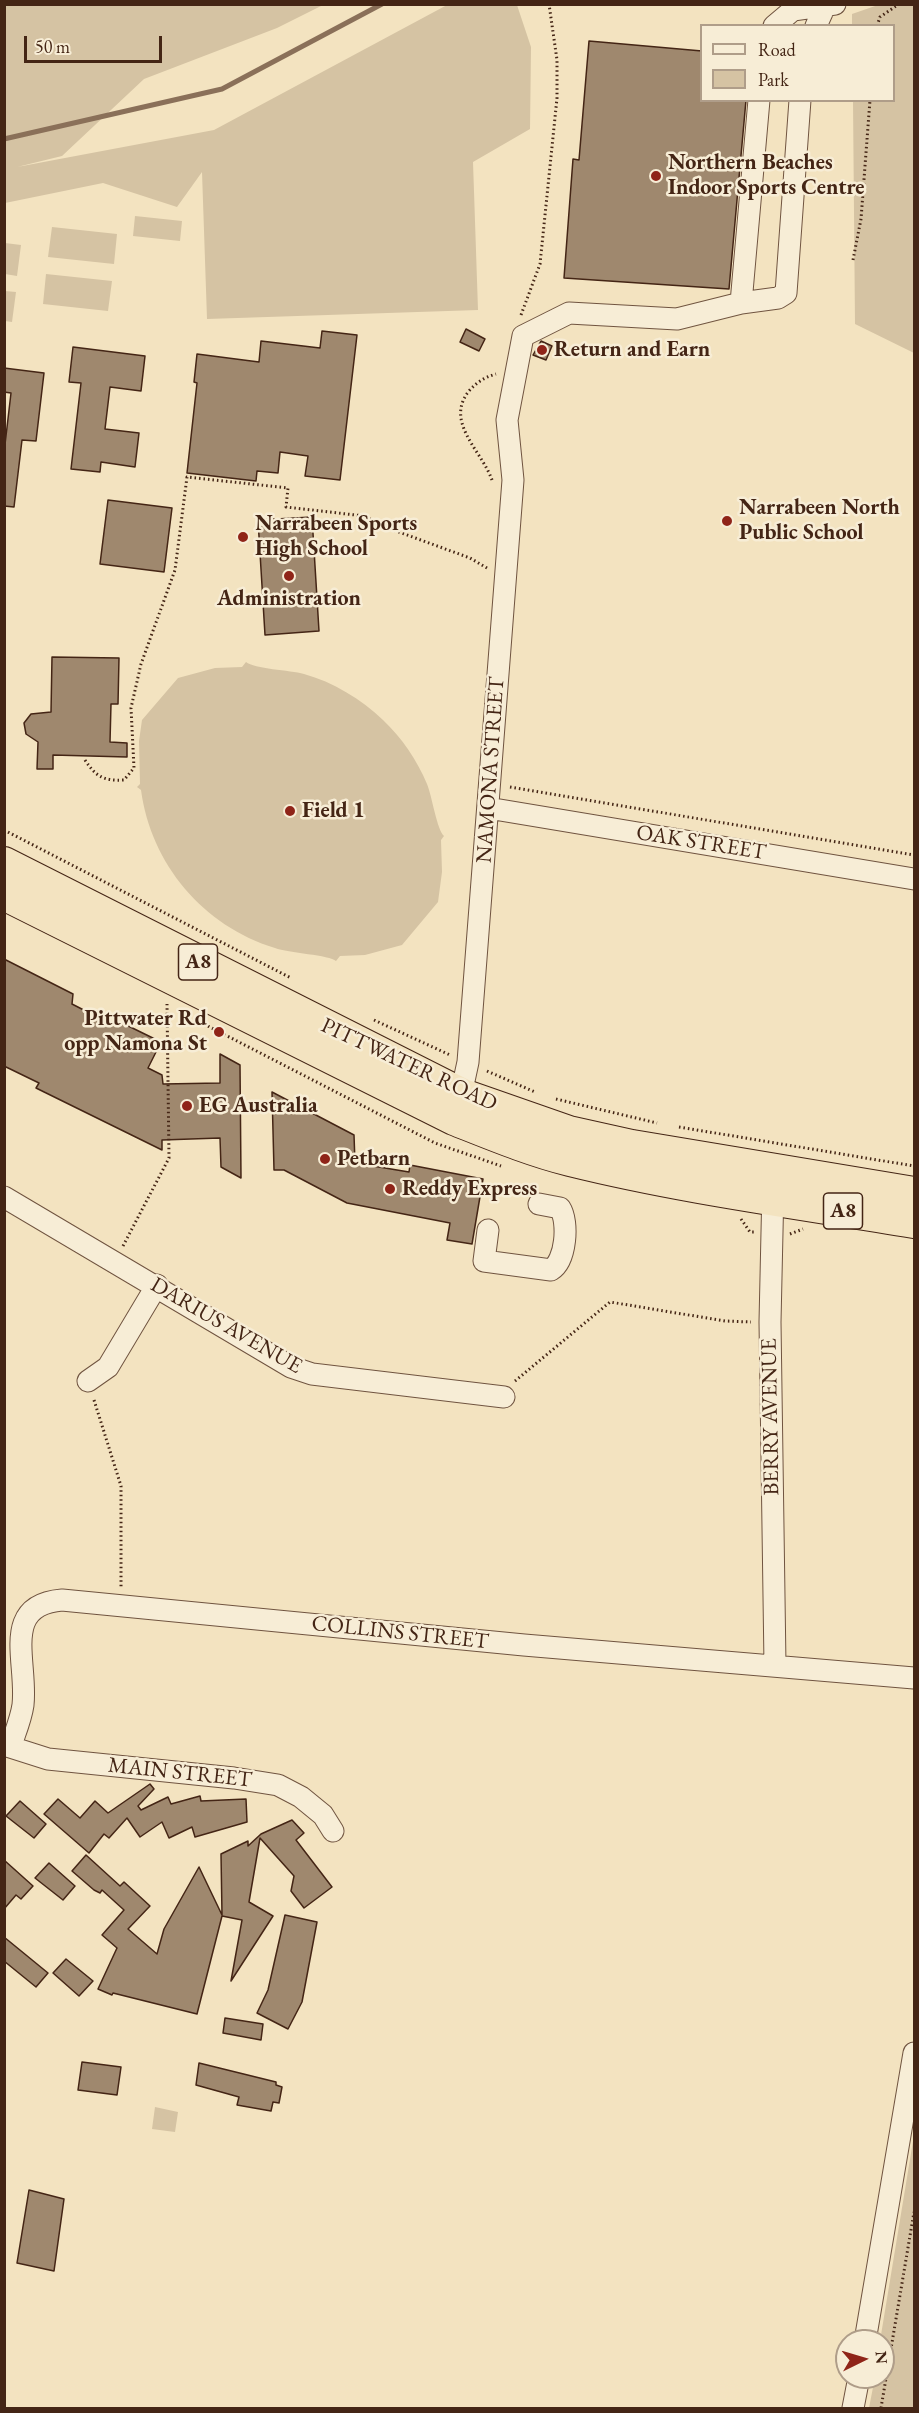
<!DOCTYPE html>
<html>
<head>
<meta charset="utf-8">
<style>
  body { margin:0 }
  #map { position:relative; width:919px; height:2413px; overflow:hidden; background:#f3e3c0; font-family:"EB Garamond",serif }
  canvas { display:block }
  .frame { position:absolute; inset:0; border:6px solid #442515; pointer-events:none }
  .legend { position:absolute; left:700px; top:24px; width:195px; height:78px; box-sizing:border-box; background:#f7edd6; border:2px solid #af9d89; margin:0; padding:8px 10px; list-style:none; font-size:18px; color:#442515 }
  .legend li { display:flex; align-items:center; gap:12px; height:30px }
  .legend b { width:30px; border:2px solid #af9d89 }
  .north { position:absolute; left:835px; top:2329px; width:60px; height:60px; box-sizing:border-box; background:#f7edd6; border:2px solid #af9d89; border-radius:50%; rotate:85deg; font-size:16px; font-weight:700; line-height:24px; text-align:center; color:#442515 }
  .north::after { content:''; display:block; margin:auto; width:21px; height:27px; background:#8f2418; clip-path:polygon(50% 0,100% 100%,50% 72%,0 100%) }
  .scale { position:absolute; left:24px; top:36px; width:138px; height:27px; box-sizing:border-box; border:3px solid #442515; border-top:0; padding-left:8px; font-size:18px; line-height:21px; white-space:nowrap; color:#442515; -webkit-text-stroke:4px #f7edd6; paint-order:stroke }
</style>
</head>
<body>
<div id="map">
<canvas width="919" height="2413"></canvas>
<div class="frame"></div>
<ul class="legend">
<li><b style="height:8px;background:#f7edd6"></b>Road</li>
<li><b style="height:16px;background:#d5c3a3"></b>Park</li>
</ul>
<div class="north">N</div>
<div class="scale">50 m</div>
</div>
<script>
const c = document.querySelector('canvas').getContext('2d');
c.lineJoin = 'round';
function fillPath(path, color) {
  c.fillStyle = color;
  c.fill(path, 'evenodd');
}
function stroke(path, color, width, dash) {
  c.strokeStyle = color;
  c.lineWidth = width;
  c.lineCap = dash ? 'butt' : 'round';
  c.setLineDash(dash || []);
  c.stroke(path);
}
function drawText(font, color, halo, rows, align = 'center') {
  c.font = font + ' "EB Garamond",serif';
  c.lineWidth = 5;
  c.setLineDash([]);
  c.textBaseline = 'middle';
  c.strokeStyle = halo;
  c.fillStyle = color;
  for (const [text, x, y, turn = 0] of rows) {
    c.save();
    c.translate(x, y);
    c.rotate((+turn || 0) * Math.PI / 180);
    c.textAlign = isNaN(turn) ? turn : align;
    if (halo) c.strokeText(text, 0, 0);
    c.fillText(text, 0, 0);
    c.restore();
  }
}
fillPath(new Path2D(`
  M5 4 323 5 277 28 144 79 62 156 17 167 214 130 447 5H517L531 47 530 129 473 162 478 310 207 319 202 172 177 207 103 183 5 203Z
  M881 4 914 5V353L855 324 853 101 894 100V26L852 25V14Z
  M135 216 182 221 180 241 133 236Z
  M52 227 117 234 114 264 48 257Z
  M5 243 21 245 17 276 5 274Z
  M46 274 112 281 108 311 43 304Z
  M5 291 16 292 12 322 5 321Z
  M246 662C254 669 290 670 304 674 333 682 361 699 383 720 402 738 417 760 427 784 432 796 437 830 444 836L441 840 442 872 438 902 402 945 365 955 340 956 336 961C330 955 288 953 275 948 203 926 151 864 141 790L137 787 140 784 139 741 142 720 178 678 215 668 242 667Z
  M155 2107 178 2112 175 2132 152 2129Z
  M914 2135V2408H869L875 2377H883V2341H880Z`), '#d5c3a3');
stroke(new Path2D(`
  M4 139 222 89 382 4`), '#8a7059', 5);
const building = new Path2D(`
  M589 41 702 51V100H746L729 289 564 278 573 159 579 160Z
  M466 329 485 339 479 351 460 342Z
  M322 331 357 335 340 480 305 476 308 456 280 452 278 473 257 471 256 481 187 473 197 383 194 382 197 354 259 362 261 341 320 348Z
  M541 341 552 346 546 360 533 355Z
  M73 347 145 356 141 391 110 387 105 429 139 433 135 467 101 462 100 472 71 469 81 383 69 382Z
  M4 368 44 373 36 441 22 440 14 507 4 506V453L11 393 4 392Z
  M108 500 172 508 164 572 100 564Z
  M312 517 319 631 265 635 258 520Z
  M52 657 119 658 118 704H111L110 742 127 743V757L53 755V769H37L38 742 26 734 24 723 31 714 51 712Z
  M4 959 73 994 72 1004 111 1024 114 1019 161 1042 148 1068 162 1075 163 1084 220 1083V1054L240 1065 241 1178 221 1167 220 1138 162 1140V1150L36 1088 39 1083 4 1066Z
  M272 1092 354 1135 355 1163 409 1172 410 1165 483 1179 472 1244 447 1240 450 1223 347 1203 284 1170H274Z
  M150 1784 154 1789 138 1806 141 1810 168 1797 171 1804 200 1796 201 1801 246 1799 247 1822 195 1837 192 1827 169 1838 162 1822 140 1837 127 1818 109 1838 104 1834 89 1853 44 1814 58 1799 80 1818 95 1801 108 1813Z
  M20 1801 46 1824 34 1838 6 1816Z
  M292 1820 304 1833 296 1840 332 1887 304 1908 291 1891 294 1876 260 1838 249 1902 273 1916 231 1981 242 1920 222 1916 197 2014 113 1993 112 1995 98 1989 117 1948 102 1935 124 1910 102 1890 100 1893 94 1890 72 1871 86 1855 120 1886 124 1882 150 1906 128 1929 157 1954 164 1929 199 1867 222 1915 221 1854 248 1841V1846L261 1834Z
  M4 1860 33 1886 21 1899 16 1895 4 1909Z
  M49 1863 75 1886 63 1900 35 1878Z
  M285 1915 317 1922 302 2002 288 2029 257 2013 268 1990Z
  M4 1937 48 1973 36 1987 4 1961Z
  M66 1959 93 1981 79 1996 53 1973Z
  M225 2018 263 2024 261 2040 223 2033Z
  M82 2062 121 2067 117 2095 78 2090Z
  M199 2063 276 2082V2085L282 2087 279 2103 273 2102 271 2111 237 2105 239 2097 196 2085Z
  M29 2190 64 2199 54 2271 17 2263Z`);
fillPath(building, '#9f886e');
stroke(building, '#442515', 1.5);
const minor = new Path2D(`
  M774 26 793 10 835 4
  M816 26 825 6
  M741 303 759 100
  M488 808 914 879
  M459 1104 468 1062 513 480 507 420 523 336 569 313 677 319 741 303 778 298 786 293 800 100
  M773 1187 770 1322 775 1665
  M4 1197 291 1367 312 1374 504 1397
  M488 1230 484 1261 551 1270C566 1261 569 1222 560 1208L539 1204
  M88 1381 108 1367 157 1285
  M4 1745 48 1759 234 1778 278 1785 301 1797 323 1815 333 1831
  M11 1745C15 1733 21 1719 23 1705 28 1662 0 1605 62 1600L524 1645 914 1678
  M865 2341 914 2053
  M853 2408 859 2377`);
const highway = new Path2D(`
  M4 863 463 1095 569 1132 632 1146 914 1193
  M4 894 454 1119C492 1134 530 1150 570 1160 683 1188 800 1203 914 1222`);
stroke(minor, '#705440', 23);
stroke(highway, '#442515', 34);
stroke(new Path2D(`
  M4 5 7 4
  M877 26 880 17 899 4
  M853 260 861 219 870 100
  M521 315 540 264 557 98V60L549 4
  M492 480C482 451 444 422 469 391 477 382 485 377 496 374
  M85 760C96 777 104 781 124 780L134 768 131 708 141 664 175 570 187 477 288 488 286 507 364 516 388 528 470 558 487 568
  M510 787 914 855
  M4 830 291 978
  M374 1020 450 1055
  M204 1024 435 1143 501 1166
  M487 1071 535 1092
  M556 1099 657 1123
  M679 1127 914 1166
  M741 1219 750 1232H754
  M790 1234 803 1229
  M123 1246 169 1158 167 1004
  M515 1381 610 1302 725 1321 751 1322
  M94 1400 121 1486V1587
  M881 2408 914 2212`), '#442515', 3, [1.5, 3]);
stroke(minor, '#f7edd6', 21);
stroke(highway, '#f3e3c0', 32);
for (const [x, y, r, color] of [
  [656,176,6,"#8f2418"],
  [542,350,6,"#8f2418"],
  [727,521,6,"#8f2418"],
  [243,537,6,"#8f2418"],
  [289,576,6,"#8f2418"],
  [290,811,6,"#8f2418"],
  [219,1032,6,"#8f2418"],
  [187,1106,6,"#8f2418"],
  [325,1159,6,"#8f2418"],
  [390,1189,6,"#8f2418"]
]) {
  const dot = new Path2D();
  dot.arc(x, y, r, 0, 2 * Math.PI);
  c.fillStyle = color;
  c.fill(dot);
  stroke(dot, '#f7edd6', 2);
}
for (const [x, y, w] of [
  [198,962,39],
  [843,1211,39]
]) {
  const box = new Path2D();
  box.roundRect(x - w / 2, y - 18, w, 36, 4.5);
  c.fillStyle = '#f7edd6';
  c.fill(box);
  stroke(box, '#442515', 1.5);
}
drawText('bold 21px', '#442515', null, [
  ["A8",198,962],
  ["A8",843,1211]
]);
drawText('bold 22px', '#442515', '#f7edd6', [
  ["Northern Beaches",668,163],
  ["Indoor Sports Centre",668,188],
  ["Return and Earn",554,350],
  ["Narrabeen North",739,508],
  ["Public School",739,533],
  ["Narrabeen Sports",255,524],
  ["High School",255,549],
  ["Administration",289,599,"center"],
  ["Field 1",302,811],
  ["Pittwater Rd",207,1019,"right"],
  ["opp Namona St",207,1044,"right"],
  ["EG Australia",199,1106],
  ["Petbarn",337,1159],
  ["Reddy Express",402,1189]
], 'left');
drawText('22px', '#442515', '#f7edd6', [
  ["NAMONA STREET",491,770,-86],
  ["OAK STREET",701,843,9],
  ["PITTWATER ROAD",409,1065,25],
  ["DARIUS AVENUE",226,1326,30],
  ["BERRY AVENUE",771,1417,-91],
  ["COLLINS STREET",400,1633,6],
  ["MAIN STREET",180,1773,6]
]);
</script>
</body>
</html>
